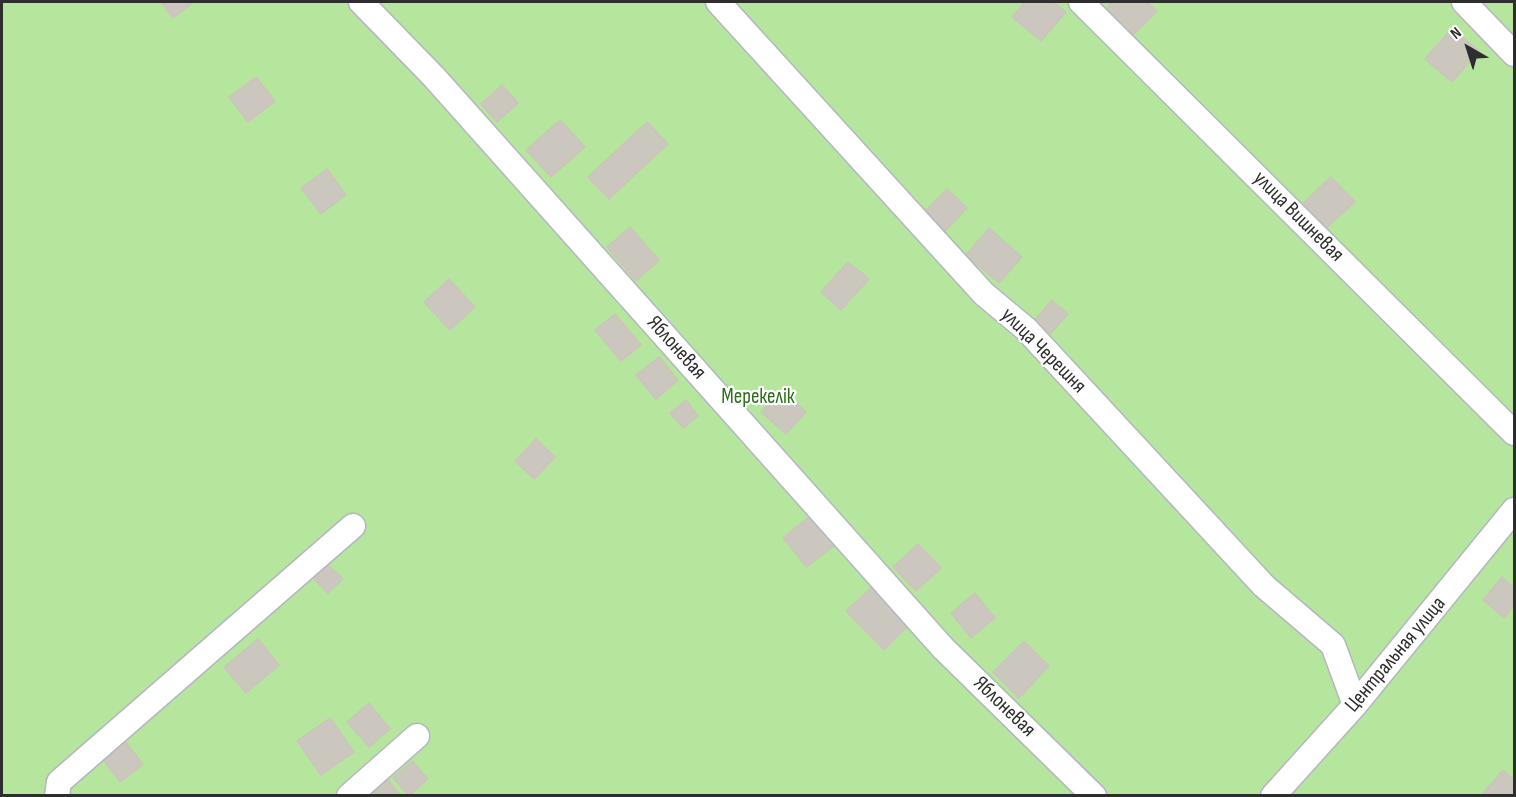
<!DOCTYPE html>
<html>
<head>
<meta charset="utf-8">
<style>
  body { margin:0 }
  #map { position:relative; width:1516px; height:797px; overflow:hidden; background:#efe9e1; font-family:"Sofia Sans Condensed",sans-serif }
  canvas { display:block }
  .frame { position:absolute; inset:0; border:3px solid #2e2e2e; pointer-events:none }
  .north { position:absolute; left:1438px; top:18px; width:60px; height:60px; -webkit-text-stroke:4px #fff; paint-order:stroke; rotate:321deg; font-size:16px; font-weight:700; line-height:24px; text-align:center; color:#2e2e2e }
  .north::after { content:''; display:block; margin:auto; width:21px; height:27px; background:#2e2e2e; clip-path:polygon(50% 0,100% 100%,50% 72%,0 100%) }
</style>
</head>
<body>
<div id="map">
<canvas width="1516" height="797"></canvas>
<div class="frame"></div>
<div class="north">N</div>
</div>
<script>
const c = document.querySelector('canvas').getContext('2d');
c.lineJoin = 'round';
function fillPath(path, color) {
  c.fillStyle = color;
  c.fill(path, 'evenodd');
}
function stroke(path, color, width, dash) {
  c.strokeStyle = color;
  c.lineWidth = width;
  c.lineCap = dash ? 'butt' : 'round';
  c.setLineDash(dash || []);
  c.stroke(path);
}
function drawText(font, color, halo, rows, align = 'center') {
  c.font = font + ' "Sofia Sans Condensed",sans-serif';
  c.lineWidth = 4.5;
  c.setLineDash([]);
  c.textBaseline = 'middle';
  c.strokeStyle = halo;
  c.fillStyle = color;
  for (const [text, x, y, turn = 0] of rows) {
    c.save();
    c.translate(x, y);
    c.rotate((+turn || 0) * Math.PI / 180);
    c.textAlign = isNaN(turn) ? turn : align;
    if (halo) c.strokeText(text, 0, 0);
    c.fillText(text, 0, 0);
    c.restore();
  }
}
fillPath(new Path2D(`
  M2 2H1514V795H2Z`), '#b6e59e');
const building = new Path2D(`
  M161 2H194L173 18Z
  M1025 2H1053L1066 12 1041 41 1012 17Z
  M1112 2H1147L1157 11 1134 34 1107 7Z
  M1452 28 1479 51 1452 82 1425 59Z
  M256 77 275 101 248 122 229 97Z
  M502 85 518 103 497 122 481 104Z
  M560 120 585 147 551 177 526 150Z
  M647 122 668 144 609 199 588 177Z
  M327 169 346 195 321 214 301 188Z
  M1331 177 1355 202 1325 229 1302 204Z
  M947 189 967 208 945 231 925 211Z
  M630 227 659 260 636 281 607 247Z
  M989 228 1022 257 999 283 966 255Z
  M848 262 869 279 841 310 821 292Z
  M449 279 475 307 450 330 424 302Z
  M1052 300 1068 314 1050 334 1035 320Z
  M615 314 641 345 621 361 595 330Z
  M659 357 678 380 656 399 636 375Z
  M781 389 806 412 786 434 761 412Z
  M686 400 698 416 683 428 670 413Z
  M536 439 555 457 534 479 515 461Z
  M812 514 836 544 807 567 783 538Z
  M918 544 941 568 916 591 893 567Z
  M328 565 343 579 328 593 314 579Z
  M1502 577 1514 588V606L1504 618 1483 600Z
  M872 587 909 625 884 650 846 611Z
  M975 593 995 618 971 638 951 613Z
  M258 639 279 665 246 693 224 667Z
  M1024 641 1049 666 1019 698 993 672Z
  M369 703 390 729 369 747 347 722Z
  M330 718 354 752 321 775 297 741Z
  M125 741 143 765 120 782 102 758Z
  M412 761 428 779 409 796 393 778Z
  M1503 770 1514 780V796H1481Z
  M387 779 401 796H367Z`);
fillPath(building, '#cbc7bf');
stroke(building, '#cbc5ba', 1.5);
const street = new Path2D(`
  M361 2 434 77 943 648 1094 796
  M718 2 984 294 1026 329 1264 586 1333 645 1355 705
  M1081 2 1514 433
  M1464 2 1514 54
  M57 796 59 782 353 526
  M349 796 417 736
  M1273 796 1355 705 1514 510`);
stroke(street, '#b4b7c1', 27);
stroke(street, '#fff', 24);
drawText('21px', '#2e2e2e', '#fff', [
  ["улица Вишневая",1298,217,45],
  ["Яблоневая",676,348,48],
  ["улица Черешня",1043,351,45],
  ["Центральная улица",1396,655,-50],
  ["Яблоневая",1004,707,44]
]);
drawText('21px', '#2c6e1b', '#fff', [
  ["Мерекелік",758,398]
]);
</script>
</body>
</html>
